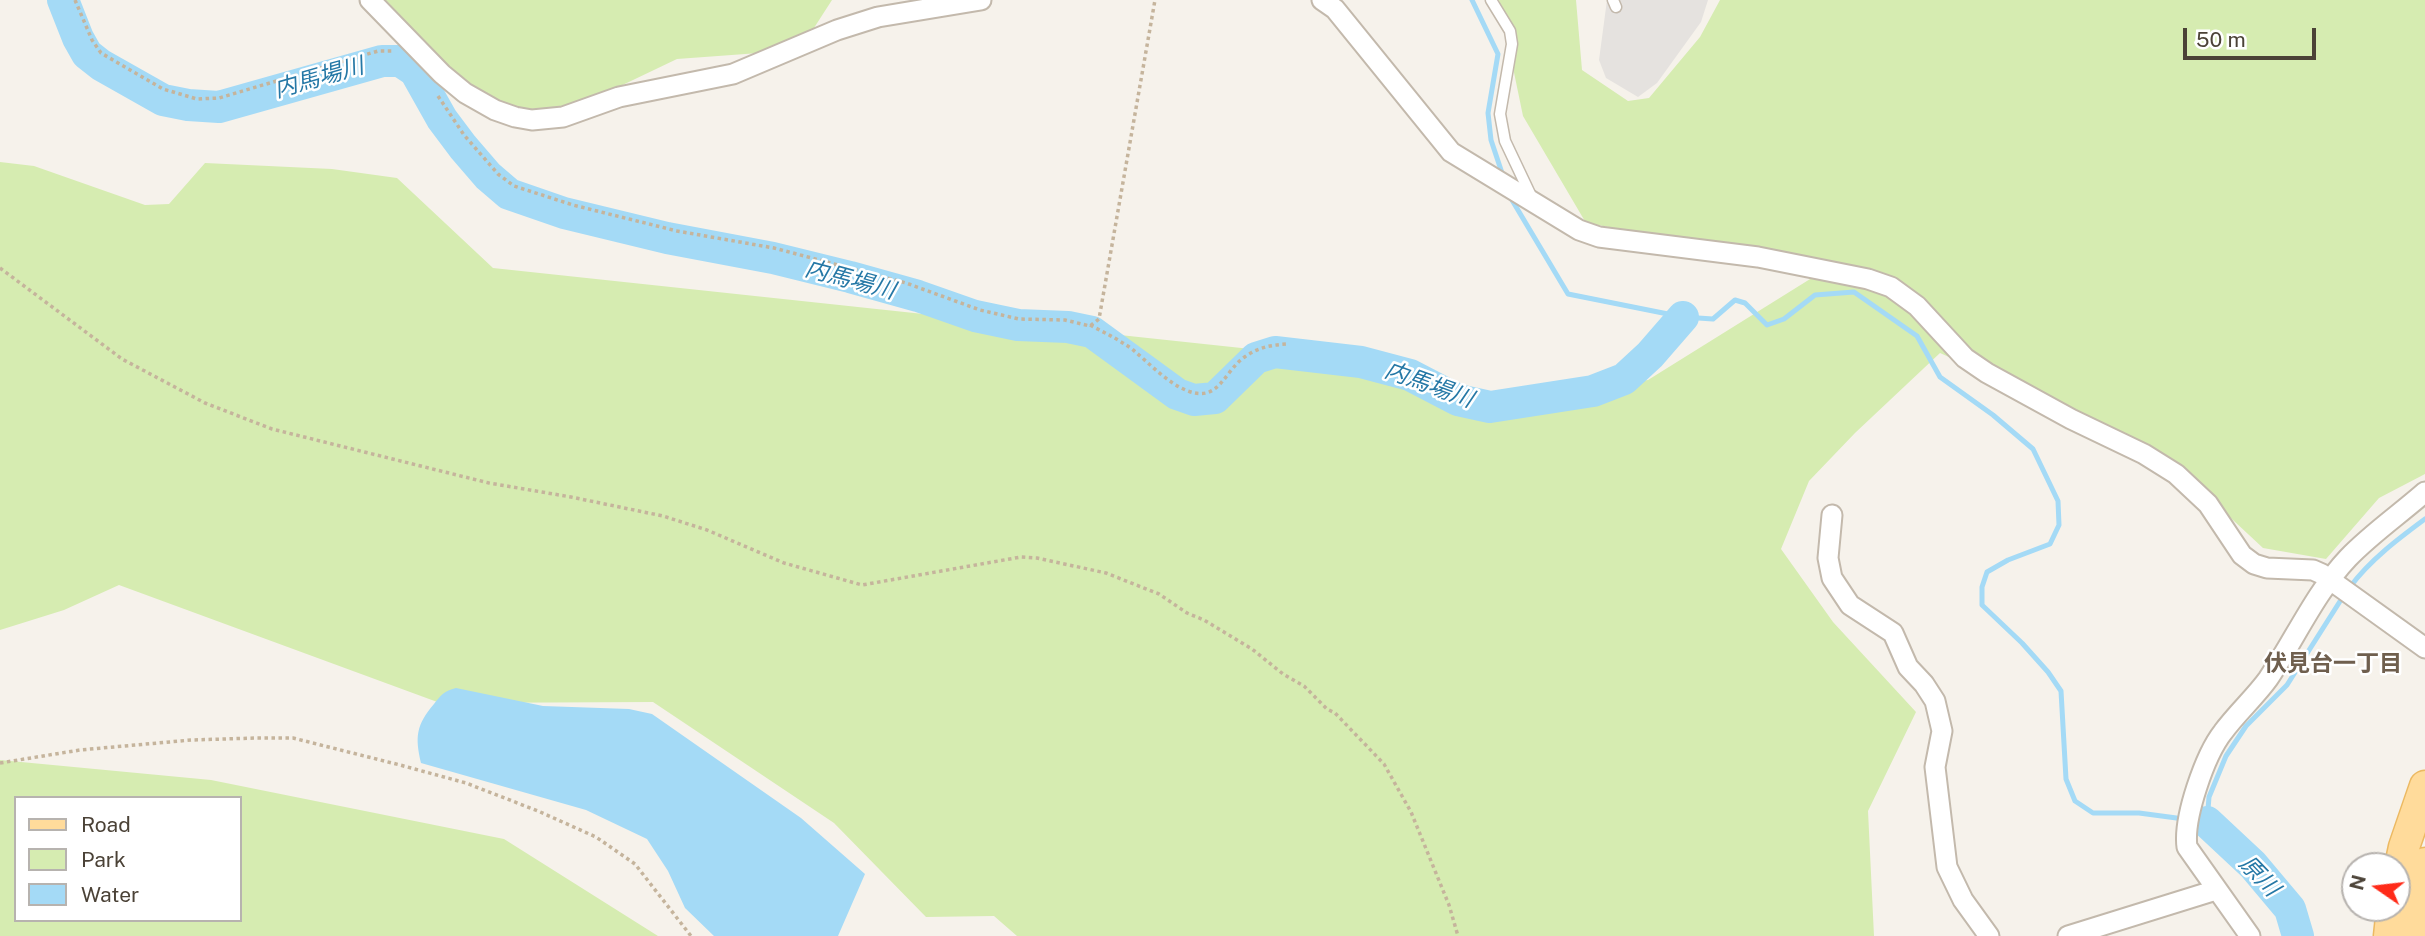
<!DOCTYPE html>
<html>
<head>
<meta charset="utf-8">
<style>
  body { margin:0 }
  #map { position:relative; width:2425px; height:936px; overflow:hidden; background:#f6f2eb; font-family:"Public Sans",sans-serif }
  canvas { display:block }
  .legend { position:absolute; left:14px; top:796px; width:228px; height:126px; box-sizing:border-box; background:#fff; border:2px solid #b7b3af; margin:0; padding:9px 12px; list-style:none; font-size:21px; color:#4b4237 }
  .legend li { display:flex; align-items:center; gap:14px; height:35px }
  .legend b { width:35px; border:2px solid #b7b3af }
  .north { position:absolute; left:2341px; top:852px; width:70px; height:70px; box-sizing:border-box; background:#fff; border:2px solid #b7b3af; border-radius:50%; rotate:284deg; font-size:19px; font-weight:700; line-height:28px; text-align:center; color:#4b4237 }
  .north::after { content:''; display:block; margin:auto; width:24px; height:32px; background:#ff2b19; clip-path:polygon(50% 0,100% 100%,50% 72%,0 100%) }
  .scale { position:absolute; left:2183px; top:28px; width:133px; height:32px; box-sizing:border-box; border:4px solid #4b4237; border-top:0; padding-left:9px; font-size:21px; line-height:24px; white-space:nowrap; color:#4b4237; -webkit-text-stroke:5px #fff; paint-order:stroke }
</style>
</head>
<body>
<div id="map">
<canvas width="2425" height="936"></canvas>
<ul class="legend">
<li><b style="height:9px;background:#ffdb9b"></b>Road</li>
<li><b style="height:19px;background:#d6ecb1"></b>Park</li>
<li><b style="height:19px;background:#a4daf6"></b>Water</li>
</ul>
<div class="north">N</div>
<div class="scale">50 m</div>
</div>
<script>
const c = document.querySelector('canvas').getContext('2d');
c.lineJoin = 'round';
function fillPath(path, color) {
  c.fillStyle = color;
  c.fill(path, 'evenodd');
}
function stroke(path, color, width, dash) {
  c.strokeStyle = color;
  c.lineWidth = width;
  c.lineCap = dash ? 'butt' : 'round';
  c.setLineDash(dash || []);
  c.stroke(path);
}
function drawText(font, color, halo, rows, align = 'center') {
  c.font = font + ' "Public Sans","Noto Sans JP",sans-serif';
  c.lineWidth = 5;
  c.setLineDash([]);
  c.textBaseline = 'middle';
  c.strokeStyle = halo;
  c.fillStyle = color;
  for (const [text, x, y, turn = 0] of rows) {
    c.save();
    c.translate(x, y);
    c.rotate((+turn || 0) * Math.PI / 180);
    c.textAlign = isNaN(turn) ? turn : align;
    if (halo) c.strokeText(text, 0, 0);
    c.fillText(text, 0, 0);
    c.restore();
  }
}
fillPath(new Path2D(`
  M382 0H832L812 31 759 53 677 59 566 112 502 109 440 63 401 16Z
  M1499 0H1576L1582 70 1628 101 1649 98 1700 37 1720 0H2425V474L2379 498 2326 559 2263 548 2190 480 2062 408 1940 353 1855 433 1809 481 1781 549 1833 622 1916 712 1868 811 1874 936H1017L994 916 926 917 834 823 653 702 440 703 119 585 64 610 0 630V162L34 166 145 205 169 204 205 163 332 169 397 178 493 268 1335 358 1437 394 1492 399 1648 380 1831 266 1586 223 1523 116Z
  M0 760 211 780 504 839 658 936H0ZM16 798H240V920H16Z`), '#d6ecb1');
fillPath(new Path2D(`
  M1607 0H1708L1701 22 1657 83 1638 97 1606 78 1599 60Z`), '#e5e2df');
fillPath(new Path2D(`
  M456 688 543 706 629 709 652 714 801 818 865 874 838 936H714L685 908 668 871 647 839 586 810 421 763C415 737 416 725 434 704 441 695 444 691 456 688Z`), '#a4daf6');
stroke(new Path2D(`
  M1472 0 1498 54 1488 113 1491 140 1503 176
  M1509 195 1568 294 1683 317 1713 319 1735 300 1745 303 1767 325 1784 319 1815 295 1854 292 1917 336 1940 377 1993 415 2033 449 2058 501 2059 525 2050 544 2008 560 1987 572 1982 587V605L2022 643 2048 672 2061 691 2066 779 2075 801 2093 813H2139L2184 819
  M2350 587C2370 560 2398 539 2425 519
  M2194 821 2207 822 2209 797 2226 756 2246 726 2287 685 2344 595`), '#a4daf6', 5);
stroke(new Path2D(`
  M63 0 78 38 87 54 101 65 163 100 188 105 219 107 382 61H400L415 71 442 119 463 147 488 176 509 194 564 213 667 238 773 258 850 277 918 296 975 316 1018 325 1068 327 1092 332 1177 394 1194 400 1215 398 1256 358 1275 352 1361 362 1410 375 1458 400 1490 407 1593 391 1624 379 1650 355 1683 317
  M2207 822 2253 865 2290 909 2298 936`), '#a4daf6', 32);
const service = new Path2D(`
  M1491 0 1510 31 1512 44 1500 114 1505 141 1532 198
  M1613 0 1616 7`);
const minor = new Path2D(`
  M370 0 442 74 465 93 495 110 515 117 532 120 563 117 619 97 733 74 837 30 878 17 981 0
  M1322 0 1335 9 1451 152 1579 230 1599 237 1758 257 1868 279 1891 287 1917 306 1965 358 1987 373 2071 419 2144 454 2176 474 2208 504 2242 555 2254 564 2267 568 2313 570 2322 574 2425 648
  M1832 515 1828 558 1832 578 1850 605 1893 633 1908 667 1924 684 1935 701 1942 731 1935 767 1947 867 1963 900 1989 936
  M2068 936 2216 890
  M2250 936 2187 847C2183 818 2205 755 2223 732 2237 713 2255 697 2268 679 2295 639 2315 593 2348 558 2371 534 2400 514 2425 492`);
const primary = new Path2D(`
  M2397 880 2404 847 2425 786
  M2389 936 2392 908
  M2415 936 2416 913 2425 863`);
stroke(service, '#c3b9ac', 13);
stroke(minor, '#c3b9ac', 23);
stroke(primary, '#ecb962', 33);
stroke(new Path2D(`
  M75 0 92 40 101 53 163 89 197 99 219 98 378 51H394
  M438 96 464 135 498 174 514 186 573 205 677 231 774 248 906 283 980 310 1019 319 1065 320 1090 326 1099 319 1155 0
  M0 268 122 359 205 403 272 429 489 483 571 497 663 516 707 530 784 563 862 585 1021 557 1037 558 1106 573 1159 594 1187 613 1204 620 1252 649 1283 674 1304 686 1327 709 1335 713 1384 764 1411 812 1449 905 1458 936
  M1090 325C1105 333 1118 339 1132 349 1149 363 1167 383 1188 391 1220 403 1224 370 1246 356 1259 347 1272 345 1287 344
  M0 763 80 750 191 740 257 738H293L400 765 466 783 538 811 596 837 635 864 691 936`), '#c5b49c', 3.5, [3.5, 3.5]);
stroke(service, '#fff', 10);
stroke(minor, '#fff', 19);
stroke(primary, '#ffdb9b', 30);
drawText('italic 23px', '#2578a6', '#fff', [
  ["内馬場川",319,78,-16],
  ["内馬場川",850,280,15],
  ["内馬場川",1429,385,20],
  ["原川",2259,876,46]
]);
drawText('bold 23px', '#6f5f4e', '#fff', [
  ["伏見台一丁目",2333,664]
]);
</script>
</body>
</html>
